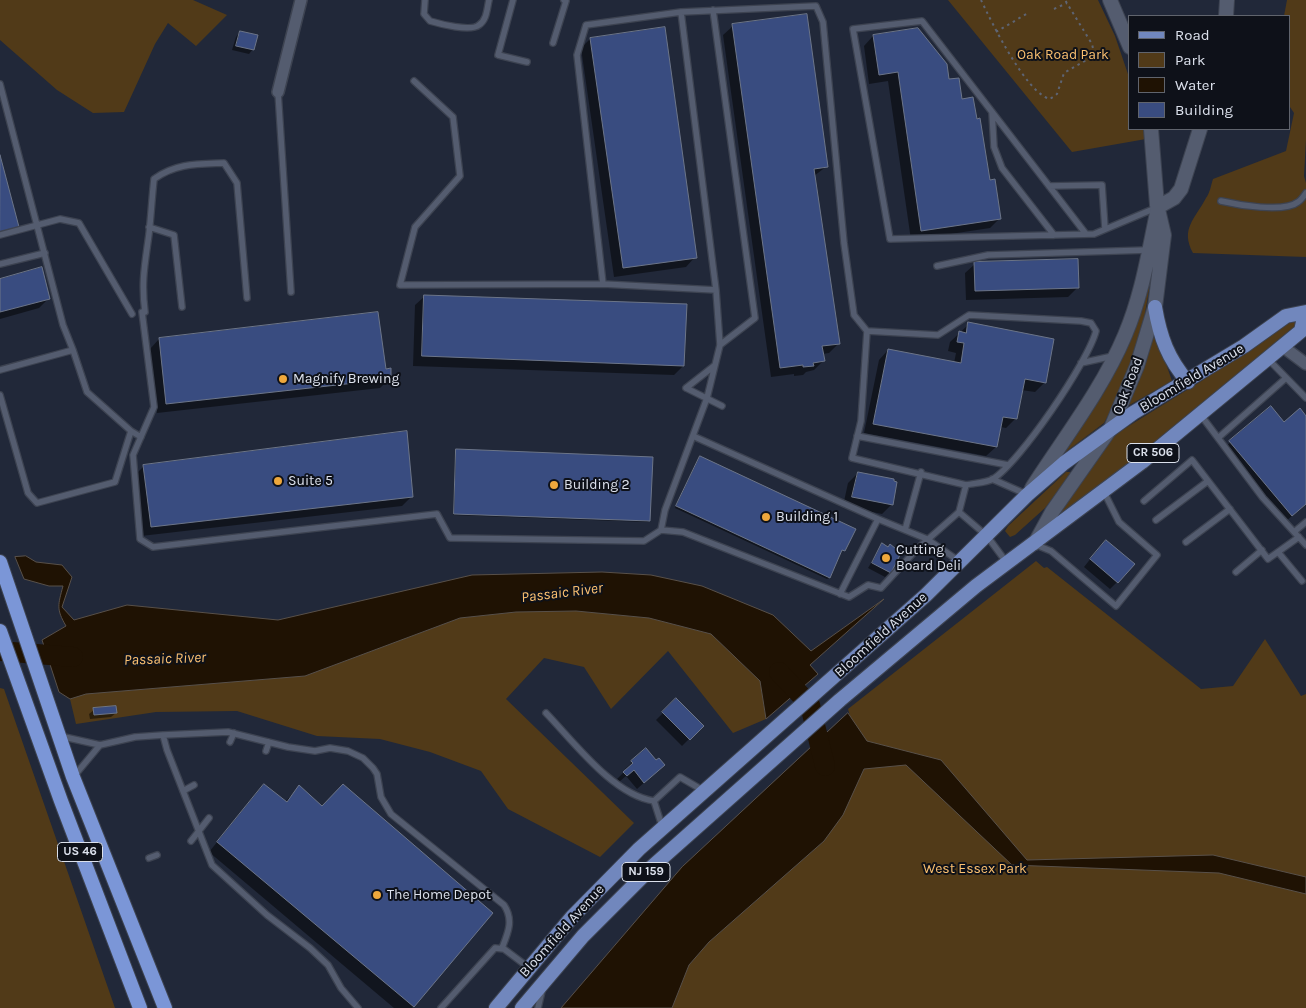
<!DOCTYPE html>
<html>
<head>
<meta charset="utf-8">
<style>
  body { margin:0 }
  #map { position:relative; width:1306px; height:1008px; overflow:hidden; background:#212839; font-family:Karla,sans-serif }
  canvas { display:block }
  .legend { position:absolute; left:1128px; top:15px; width:162px; height:115px; box-sizing:border-box; background:#0e1119; border:1px solid #60646d; margin:0; padding:6px 9px; list-style:none; font-size:15px; color:#dce1ec }
  .legend li { display:flex; align-items:center; gap:10px; height:25px }
  .legend b { width:25px; border:1px solid #60646d }
</style>
</head>
<body>
<div id="map">
<canvas width="1306" height="1008"></canvas>
<ul class="legend">
<li><b style="height:6px;background:#7187bd"></b>Road</li>
<li><b style="height:14px;background:#513a18"></b>Park</li>
<li><b style="height:14px;background:#1f1203"></b>Water</li>
<li><b style="height:14px;background:#394c80"></b>Building</li>
</ul>
</div>
<script>
const c = document.querySelector('canvas').getContext('2d');
c.lineJoin = 'round';
function fillPath(path, color) {
  c.fillStyle = color;
  c.fill(path, 'evenodd');
}
function stroke(path, color, width, dash) {
  c.strokeStyle = color;
  c.lineWidth = width;
  c.lineCap = dash ? 'butt' : 'round';
  c.setLineDash(dash || []);
  c.stroke(path);
}
function drawText(font, color, halo, rows, align = 'center') {
  c.font = font + ' Karla,sans-serif';
  c.lineWidth = 4;
  c.setLineDash([]);
  c.textBaseline = 'middle';
  c.strokeStyle = halo;
  c.fillStyle = color;
  for (const [text, x, y, turn = 0] of rows) {
    c.save();
    c.translate(x, y);
    c.rotate((+turn || 0) * Math.PI / 180);
    c.textAlign = isNaN(turn) ? turn : align;
    if (halo) c.strokeText(text, 0, 0);
    c.fillText(text, 0, 0);
    c.restore();
  }
}
fillPath(new Path2D(`
  M0 0H193L227 15 196 46 168 23 155 44 124 112 93 113 57 90 0 40Z
  M948 0H1098L1115 36 1130 80V129H1143L1146 139 1072 152Z
  M1287 0H1306V140L1304 176 1306 183V257L1193 253C1180 229 1195 219 1206 198 1210 193 1211 185 1213 179L1286 151 1294 113 1290 107V16H1284Z
  M1154 262 1144 319 1130 368 1116 401 1104 423 1063 454 1062 452 1105 391 1126 348 1152 263Z
  M1293 320 1296 323 1295 326C1218 391 1140 455 1060 517L1058 515 1111 437 1203 380Z
  M1154 329 1172 381 1126 407Z
  M1066 472H1070V477L1045 508 1015 535 1010 537 1005 531 1008 526Z
  M1036 561 1044 568 1047 567 1201 689 1233 686 1265 639 1301 696 1306 694V1008H672L689 965 709 942 824 841 865 768 848 709Z
  M576 611 649 618 711 634 760 681 766 719 733 733 668 651 611 709 584 667 544 658 506 699 634 823 600 857 508 809 481 771 430 752 380 739 317 736 237 711 156 712 76 724 70 699 86 694 305 676 460 618 516 612Z
  M0 688 4 689 115 1008H0Z`), '#513a18');
const water = new Path2D(`
  M26 556 36 562 62 565 72 577 62 607 74 620 127 605 278 620 472 575 602 572 651 575 702 586 773 615 811 651 884 599 810 665 818 674 766 719 760 681 711 634 649 618 576 611 516 612 460 618 305 676 86 694 70 699 59 692 42 640 66 626C56 609 58 605 63 586H49L24 579 15 557Z
  M848 713 867 741 941 760 1027 860 1213 855 1306 877V894L1219 873 1012 865 906 765 864 769 843 815 824 841 709 942 689 965 672 1008H561L682 867Z`);
fillPath(water, '#1f1203');
stroke(water, '#585049', 1);
fillPath(new Path2D(`
  M733 26 827 166 814 176 839 343 829 353 822 354 823 361 814 370 806 372 803 375 794 376V374L771 377 723 35Z
  M240 32 253 49 249 54 232 50 236 37Z
  M873 36 948 81 960 100 1000 218 990 228 911 240 888 81 869 84 864 46Z
  M590 39 695 257 686 267 614 277 581 48Z
  M975 264 1078 287 1068 297 966 300 965 273Z
  M0 280 49 298 39 308 0 319Z
  M425 296 683 366 674 375 413 366 415 305Z
  M969 324 1044 383 1035 392 1021 390 1016 418 1006 428 1000 427 996 447 986 456 864 433 879 360 888 350 954 363 956 353 948 351 950 342Z
  M159 339 385 370 390 378 380 388 157 413 150 349Z
  M1270 407 1284 424 1306 418V504L1285 522 1223 449Z
  M457 450 649 521 647 522 453 515 455 452Z
  M700 457 844 550 840 551 829 578 827 579 675 508Z
  M144 466 412 496 402 506 141 536 134 476Z
  M858 473 896 483 891 505 882 514 843 506 848 483Z
  M882 545 890 572 885 577 868 568Z
  M1099 548 1117 582 1110 589 1084 567Z
  M676 700 702 726 682 746 656 720Z
  M94 710 116 713 111 717 90 719 89 714Z
  M646 750 656 772 637 789 626 776 619 782 617 779 626 770 625 769Z
  M264 785 285 802 299 787 322 807 491 913 412 1008H394L209 852Z`), '#0007');
stroke(new Path2D(`
  M0 651 73 657
  M779 672 810 705 825 766`), '#1f1203', 20);
const building = new Path2D(`
  M807 14 828 167 814 169 840 344 822 346 825 361 813 363 814 366 803 367V365L780 368 732 24Z
  M665 27 697 258 623 268 590 38Z
  M918 28 947 64 949 79 959 78 962 99 973 97 977 119 980 118 990 180 995 179 1001 219 921 231 898 72 879 75 873 35Z
  M240 31 258 35 254 50 236 46Z
  M0 155 19 227 0 232Z
  M1078 259 1079 288 975 291 974 262Z
  M42 267 50 299 0 312V279Z
  M424 295 687 304 684 366 422 356Z
  M378 312 386 369 391 368V379L166 404 159 338Z
  M968 322 1054 339 1046 383 1025 379 1017 419 1003 417 997 447 873 424 888 349 961 363 964 343 957 342 959 331 966 333Z
  M1271 406 1284 422 1300 408 1306 416V504L1292 516 1229 441Z
  M407 431 413 497 151 527 143 465Z
  M456 449 653 457 650 521 454 514Z
  M700 456 856 529 845 551 842 550 830 578 676 506Z
  M858 472 894 479V481L897 482 893 505 852 497Z
  M1106 540 1135 564 1118 583 1090 559Z
  M882 543 888 547 890 544 901 553 891 573 872 563Z
  M676 698 704 726 690 740 662 712Z
  M116 706 117 713 94 715 93 708Z
  M646 748 656 760 659 758 665 765 644 783 634 770 627 776 623 772 633 763 631 761Z
  M264 784 287 802 299 785 322 806 343 784 493 913 414 1007 217 842Z`);
fillPath(building, '#394c80');
stroke(building, '#6c7588', 1);
const service = new Path2D(`
  M425 0 424 14 430 21C440 24 471 32 479 25 487 20 487 8 489 0
  M513 0 498 55 527 62
  M713 10 755 318 720 345
  M553 43 566 1 564 0
  M414 81 453 117 460 176 415 227 400 285 603 284 716 290
  M0 84 63 325 73 350 0 370
  M278 92 291 292
  M992 112 994 147 1002 168 1054 235
  M1049 186 1102 185 1105 229
  M1221 201C1238 205 1284 213 1298 202 1301 200 1304 196 1306 193
  M149 227 174 235 182 307
  M1086 234 922 21 853 29 890 239 1094 234 1158 207
  M0 235 60 219 79 223 132 314
  M0 264 45 253
  M937 266 988 255 1148 250
  M603 284 577 55 586 25 681 12 816 6 823 22 844 243 854 315 867 331 861 421 852 458 966 485
  M142 312 154 407 133 455 140 539 153 547 437 514 450 538 644 541 661 530 683 532 849 597 868 585 881 588 917 549 959 512 966 485C974 483 986 483 993 479 1020 462 1088 362 1096 331L1091 323 1081 321 969 315 938 335 867 331
  M145 312C141 281 145 264 149 234 151 216 152 197 154 179 176 163 198 164 224 163L237 183 247 298
  M73 350 87 392 131 431
  M1267 358 1306 398
  M1081 363 1113 356
  M686 388 722 406
  M686 388 714 366
  M0 395 28 493 37 503 115 482 131 431 141 437
  M1200 414 1263 498 1294 532
  M693 436 878 519 927 539 959 561
  M857 436 1008 465
  M1218 438 1286 378
  M992 479 1026 494
  M1144 501 1192 460 1268 559 1299 537
  M959 512 987 536 1007 563
  M1156 520 1208 481
  M1306 522 1294 532 1306 545
  M661 530 665 510 707 398 720 345 716 290 681 12
  M905 530 921 472
  M1186 542 1230 509
  M1034 544 1051 551 1116 606 1157 555 1119 522 1104 492
  M1278 552 1302 581
  M1236 572 1262 550
  M840 594 878 519
  M546 713C574 742 613 795 654 801
  M163 735 228 732 288 747 315 751 330 748 348 751 363 758 373 768 377 774 381 797 391 814 504 905C514 920 508 933 502 948
  M60 736 100 745 135 737 163 735 167 750 212 865 267 915 310 948 328 965 341 988 358 1008
  M230 742 234 733
  M266 751 269 742
  M75 775 100 745
  M183 791 194 785
  M662 826 654 801 680 777 704 791
  M191 841 209 818
  M149 858 157 855
  M441 1008 495 948 504 949 528 967
  M538 1008 542 991`);
const minor = new Path2D(`
  M278 92 301 0
  M1282 346 1306 364`);
const tertiary = new Path2D(`
  M1110 0 1130 47
  M1226 16 1227 0
  M1158 207 1174 198 1181 189 1200 129
  M1032 488C1064 438 1102 390 1125 335 1142 295 1148 255 1157 213
  M1035 543 1052 512 1111 428 1137 366 1155 307 1164 235 1157 205 1151 129`);
const primary = new Path2D(`
  M1155 307C1160 337 1168 359 1188 382
  M496 1008 572 917 639 849 926 595 1027 495 1064 463 1133 413 1244 346 1286 316 1306 312
  M522 1008 583 936 653 866 840 700 976 586 1142 462 1301 331 1305 313`);
const trunk = new Path2D(`
  M0 562 73 777 165 1008
  M0 631 61 801 140 1008`);
stroke(service, '#3d4351', 8);
stroke(minor, '#3d4351', 14);
stroke(tertiary, '#3d4351', 16);
stroke(primary, '#3d4351', 16);
stroke(trunk, '#3d4351', 16);
stroke(new Path2D(`
  M981 0C992 23 1026 93 1050 99L1057 94 1064 73 1090 58 1094 53 1092 44 1065 0
  M1054 9 1067 3
  M996 32 1028 13`), '#5e6473', 2, [2.5, 4]);
stroke(service, '#545c6f', 5.5);
stroke(minor, '#545c6f', 11);
stroke(tertiary, '#545c6f', 14);
stroke(primary, '#7187bd', 14);
stroke(trunk, '#7b96d7', 14);
for (const [x, y, r, color] of [
  [283,379,5,"#eea73c"],
  [278,481,5,"#eea73c"],
  [554,485,5,"#eea73c"],
  [766,517,5,"#eea73c"],
  [886,558,5,"#eea73c"],
  [377,895,5,"#eea73c"]
]) {
  const dot = new Path2D();
  dot.arc(x, y, r, 0, 2 * Math.PI);
  c.fillStyle = color;
  c.fill(dot);
  stroke(dot, '#0e1119', 2);
}
for (const [x, y, w] of [
  [1153,453,52],
  [80,852,45],
  [646,872,48]
]) {
  const box = new Path2D();
  box.roundRect(x - w / 2, y - 9.5, w, 19, 4);
  c.fillStyle = '#0e1119';
  c.fill(box);
  stroke(box, '#dce1ec', 1);
}
drawText('bold 12px', '#dce1ec', null, [
  ["CR 506",1153,453],
  ["US 46",80,852],
  ["NJ 159",646,872]
]);
drawText('14px', '#fbc070', '#0e1119', [
  ["Oak Road Park",1063,55],
  ["West Essex Park",975,869]
]);
drawText('14px', '#dce1ec', '#0e1119', [
  ["Bloomfield Avenue",1192,378,-31],
  ["Oak Road",1128,386,-69],
  ["Bloomfield Avenue",881,635,-42],
  ["Bloomfield Avenue",562,931,-48]
]);
drawText('14px', '#dce1ec', '#0e1119', [
  ["Magnify Brewing",293,379],
  ["Suite 5",288,481],
  ["Building 2",564,485],
  ["Building 1",776,517],
  ["Cutting",896,550],
  ["Board Deli",896,566],
  ["The Home Depot",387,895]
], 'left');
drawText('italic 15px', '#fcc171', '#0e1119', [
  ["Passaic River",562,593,-7],
  ["Passaic River",165,659,-2]
]);
</script>
</body>
</html>
